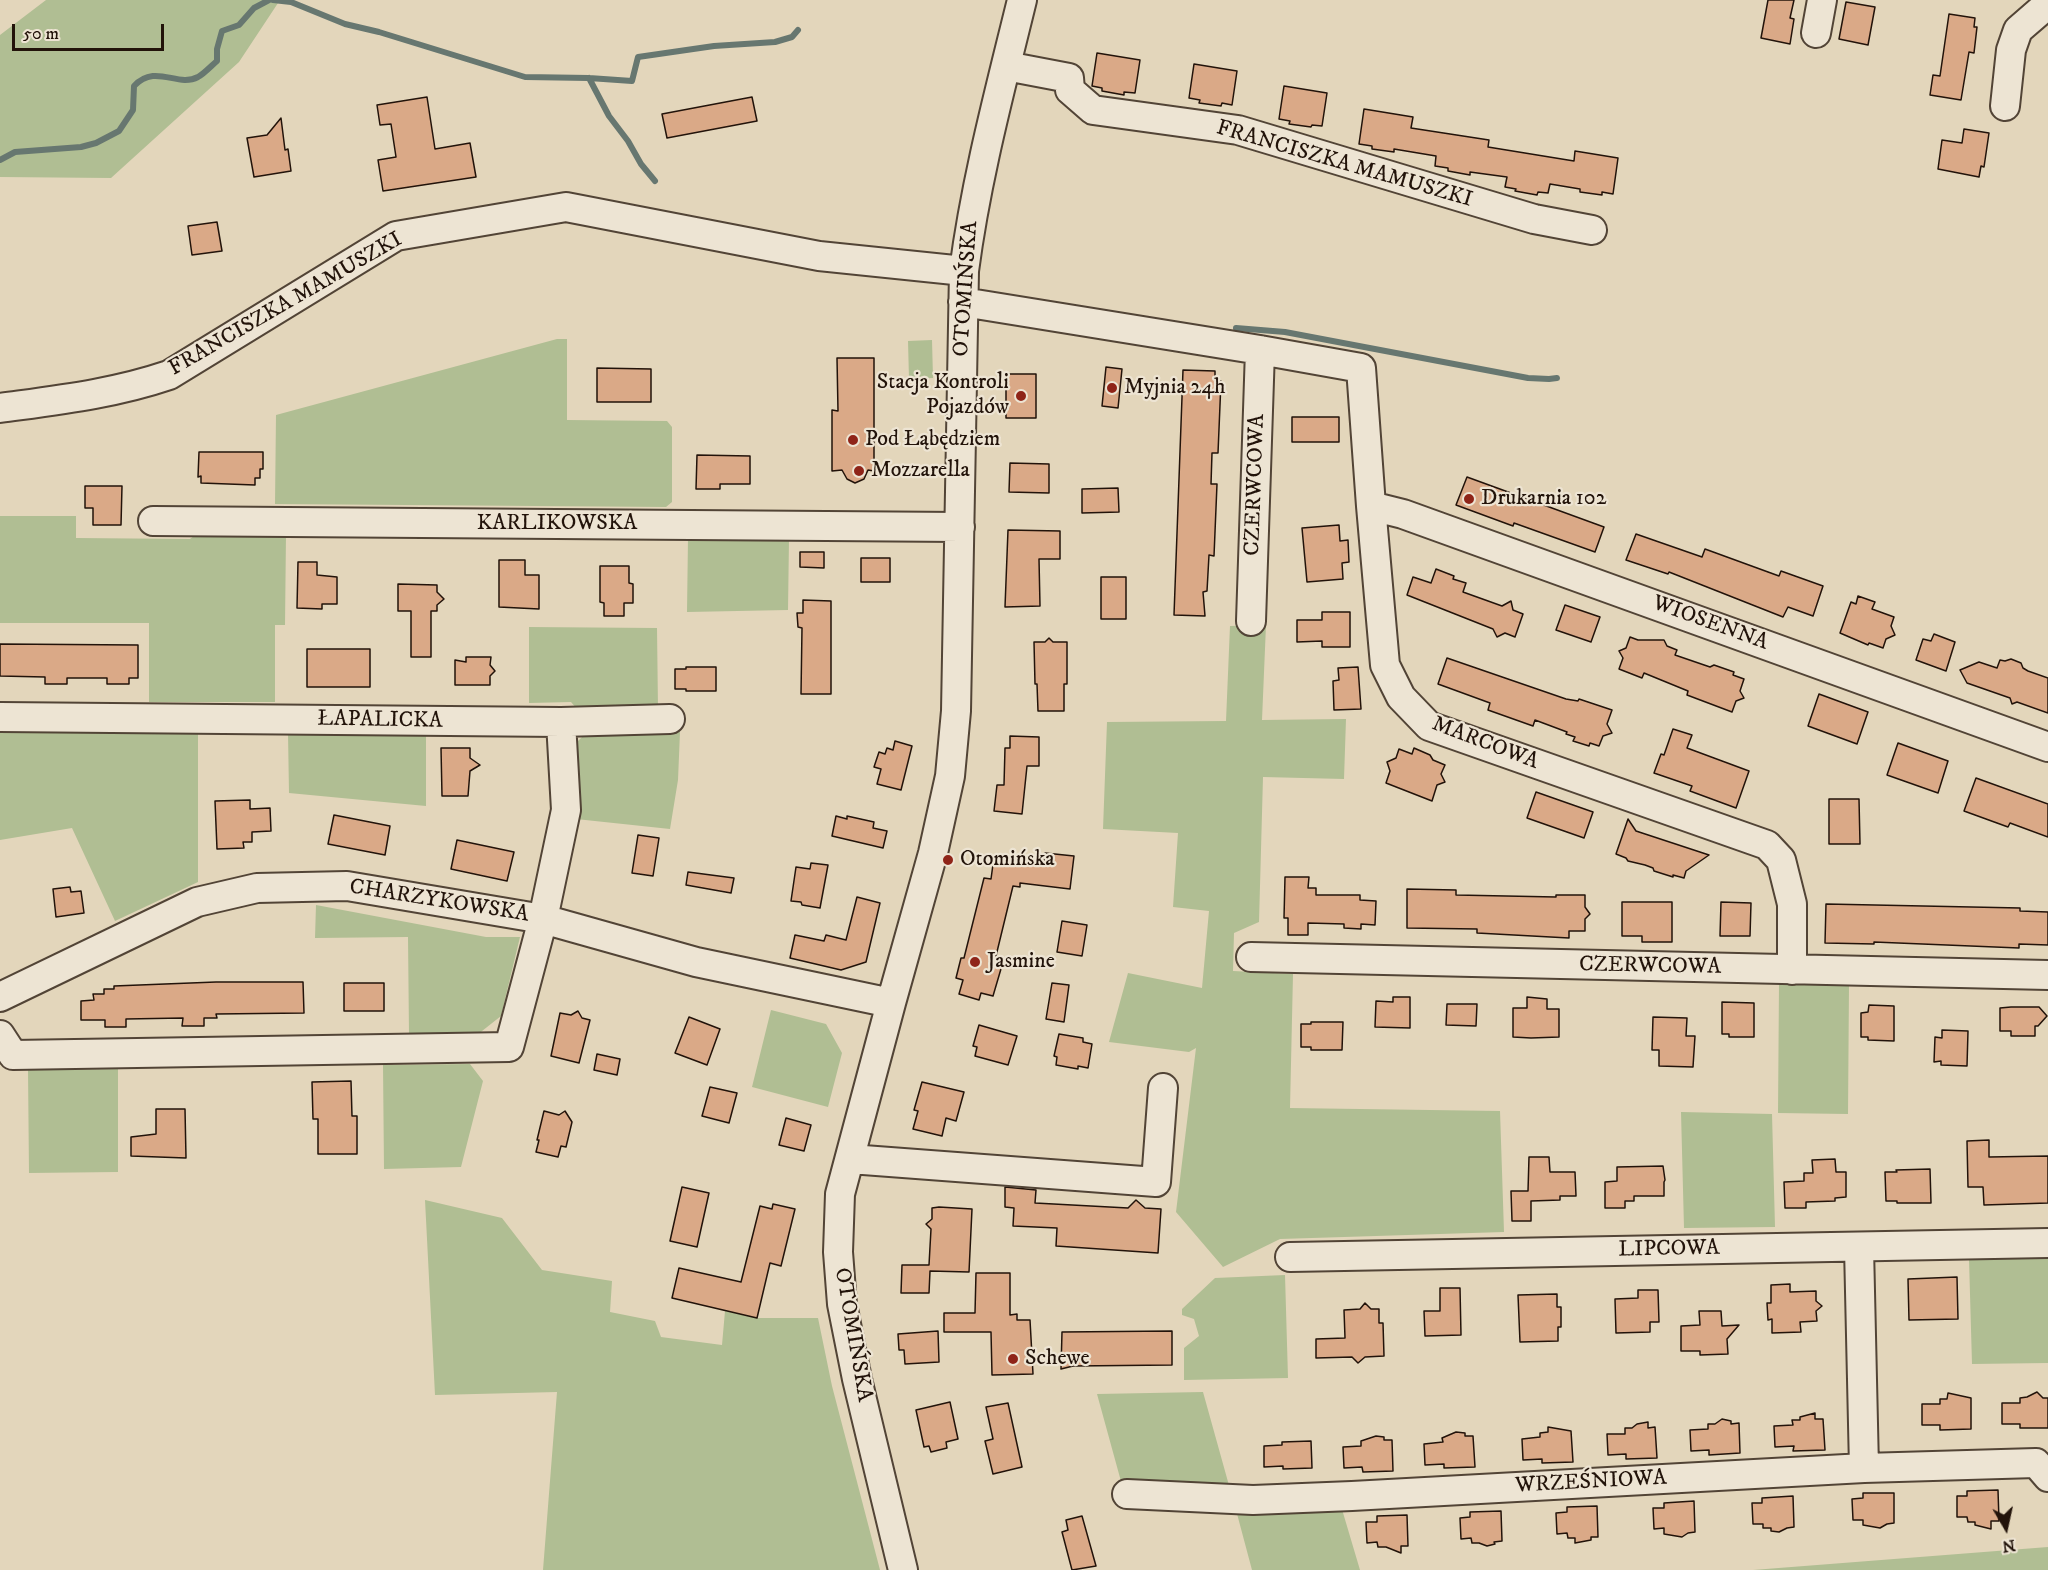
<!DOCTYPE html>
<html>
<head>
<meta charset="utf-8">
<style>
  body { margin:0 }
  #map { position:relative; width:2048px; height:1570px; overflow:hidden; background:#e3d6bb; font-family:"IM FELL DW Pica",serif }
  canvas { display:block }
  .north { position:absolute; left:1976px; top:1498px; width:60px; height:60px; -webkit-text-stroke:4px #ede4d3; paint-order:stroke; rotate:171deg; font-size:16px; font-weight:700; line-height:24px; text-align:center; color:#22130a }
  .north::after { content:''; display:block; margin:auto; width:21px; height:27px; background:#22130a; clip-path:polygon(50% 0,100% 100%,50% 72%,0 100%) }
  .scale { position:absolute; left:12px; top:24px; width:152px; height:27px; box-sizing:border-box; border:3px solid #22130a; border-top:0; padding-left:8px; font-size:18px; line-height:21px; white-space:nowrap; color:#22130a; -webkit-text-stroke:4px #ede4d3; paint-order:stroke }
</style>
</head>
<body>
<div id="map">
<canvas width="2048" height="1570"></canvas>
<div class="north">N</div>
<div class="scale">50 m</div>
</div>
<script>
const c = document.querySelector('canvas').getContext('2d');
c.lineJoin = 'round';
function fillPath(path, color) {
  c.fillStyle = color;
  c.fill(path, 'evenodd');
}
function stroke(path, color, width, dash) {
  c.strokeStyle = color;
  c.lineWidth = width;
  c.lineCap = dash ? 'butt' : 'round';
  c.setLineDash(dash || []);
  c.stroke(path);
}
function drawText(font, color, halo, rows, align = 'center') {
  c.font = font + ' "IM FELL DW Pica",serif';
  c.lineWidth = 4.5;
  c.setLineDash([]);
  c.textBaseline = 'middle';
  c.strokeStyle = halo;
  c.fillStyle = color;
  for (const [text, x, y, turn = 0] of rows) {
    c.save();
    c.translate(x, y);
    c.rotate((+turn || 0) * Math.PI / 180);
    c.textAlign = isNaN(turn) ? turn : align;
    if (halo) c.strokeText(text, 0, 0);
    c.fillText(text, 0, 0);
    c.restore();
  }
}
fillPath(new Path2D(`
  M46 0H280L239 62 111 178 0 177V35Z
  M557 339H567V420L667 421 672 427V502L666 507 275 504 276 415Z
  M932 340 933 378 909 379 908 341Z
  M0 516H76V538L190 539 198 533 286 534 285 625H275V702H149V623H0Z
  M688 538 789 539 788 610 687 612Z
  M1266 625 1262 720 1346 719 1344 779 1263 777 1259 922 1234 933 1233 971 1293 974 1290 1108 1500 1111 1504 1232 1280 1239 1223 1267 1176 1212 1196 1048 1189 1052 1109 1042 1128 973 1202 988 1209 911 1173 907 1178 833 1103 829 1107 722 1226 721 1230 626Z
  M529 627 657 628 658 709H577L571 702 529 703Z
  M592 727H673L680 732 678 780 670 829 576 819 577 742Z
  M0 732 198 733V882L115 921 72 828 0 840Z
  M288 733H426V806L289 793Z
  M316 905 486 937H520L501 1016 477 1035 409 1034 408 937 315 938Z
  M1779 984 1849 985 1848 1114 1778 1113Z
  M771 1010 826 1024 842 1053 828 1107 752 1087Z
  M470 1064 483 1081 461 1167 384 1169 383 1065Z
  M118 1069V1172L29 1173 28 1070Z
  M1681 1112 1772 1114 1775 1227 1684 1228Z
  M425 1200 502 1218 542 1270 612 1281 610 1312 655 1321 661 1337 722 1345 725 1311 757 1318H818L832 1386 880 1570H543L557 1392 435 1395Z
  M2048 1257V1363L1972 1364 1969 1259Z
  M1285 1275 1288 1378 1184 1380V1348L1199 1336 1194 1319 1182 1315V1309L1215 1278Z
  M1203 1392 1230 1489 1122 1485 1097 1394Z
  M1341 1506 1360 1570H1252L1236 1510Z
  M2048 1547V1570H1753Z`), '#b0be93');
stroke(new Path2D(`
  M273 0 291 2 345 24 379 32 525 77 589 78 632 81 638 57 714 46 775 42 792 37 798 30
  M589 78 609 116 628 141 641 164 655 181
  M0 160 15 152 81 147 96 143 119 131 133 110 134 86C156 63 177 88 198 77 205 73 211 66 217 61V49L222 31 239 25 254 8 269 0
  M1236 328 1285 332 1528 378 1549 379 1557 378`), '#677770', 6);
const building = new Path2D(`
  M1768 0H1794L1790 18 1794 19 1790 44 1761 38Z
  M1846 2 1875 7 1868 45 1839 39Z
  M1949 14 1975 18 1974 27H1977L1974 53 1969 52 1961 100 1930 95 1933 75 1940 76Z
  M1097 53 1140 60 1135 93 1124 92V95L1102 91V88L1092 86Z
  M1194 64 1237 71 1232 105 1222 103 1221 106 1199 103 1200 100 1189 98Z
  M1284 86 1327 93 1322 126 1312 125 1311 127 1289 124 1290 121 1279 119Z
  M427 97 435 149 470 143 476 177 383 191 378 160 396 157 391 124 380 125 377 105Z
  M752 97 757 121 667 138 662 114Z
  M1364 109 1413 117 1411 128 1489 140 1488 147 1574 161 1575 151 1618 158 1613 194 1602 192V195L1580 192V189L1550 184 1548 193 1538 192 1537 195 1515 191 1516 189 1505 187 1507 177 1470 172V175L1448 171V168L1435 166 1436 156 1394 149V152L1372 149V146L1359 144Z
  M281 118 285 150 288 149 291 171 254 177 247 138 267 135Z
  M1964 129 1989 133 1984 167 1981 166 1979 177 1938 169 1942 140 1962 143Z
  M217 222 222 251 192 255 188 226Z
  M837 358H874V471L868 470 864 479 855 483 847 479 842 470 832 471V410L838 411Z
  M1106 367 1122 369 1118 408 1102 406Z
  M597 368 651 369V402H597Z
  M1183 370 1215 371V381H1221L1218 453H1212L1211 484H1217L1214 556 1209 555 1207 591 1203 592 1205 616 1174 615Z
  M1006 374H1036V418H1006Z
  M1292 417H1339V442H1292Z
  M199 452H263V469H260V478H255V485L201 483V476L198 477Z
  M697 455 750 456V484H720V489H696Z
  M1010 463 1049 464V493L1009 492Z
  M1467 477 1604 527 1595 552 1514 523 1513 526 1456 505Z
  M85 486H122L121 525H93V508H85Z
  M1118 488 1119 512 1082 513V489Z
  M1339 525 1340 541 1348 540 1349 562 1342 563 1343 579 1307 582 1302 528Z
  M1008 530 1060 531V559H1039L1040 606 1005 607Z
  M1636 534 1702 557 1705 549 1779 576 1781 571 1823 586 1813 616 1788 607 1783 617 1669 572 1668 574 1626 560Z
  M800 552H824V568L800 567Z
  M861 558H890V582H861Z
  M499 560H525V575H539V609L499 607Z
  M298 562H317V575L337 577V604H322V609L297 608Z
  M600 566H629V583L633 584V603H624V616H604V603L600 602Z
  M1436 569 1454 576 1453 579 1466 583 1463 592 1502 606 1511 601 1513 610 1523 614 1515 637 1505 633 1497 637 1493 629 1407 595 1413 577 1431 583Z
  M1101 577H1126V619H1101Z
  M398 584 437 585V592L444 599 437 605V611H431V657H411V611H398Z
  M1858 596 1875 602 1872 609 1894 617 1891 626 1895 635 1886 639 1883 648 1869 643 1868 645 1840 633 1851 602 1856 604Z
  M803 600 831 601V694H801L802 628 798 627 797 613H803Z
  M1565 605 1600 617 1591 642 1556 630Z
  M1322 612H1350V647H1322V641L1297 642V620H1322Z
  M1934 634 1955 642 1946 671 1916 660 1923 639 1931 641Z
  M1630 637 1638 640H1664L1667 646 1677 650 1675 655 1710 667 1714 665 1734 672 1733 675 1744 679 1740 691 1744 698 1736 701 1732 712 1687 695 1688 691 1644 673 1642 678 1619 669 1623 658 1619 651 1626 648Z
  M1049 638 1053 642H1067V684H1064V711H1038L1037 684H1035L1034 642H1045Z
  M0 644 138 645V678H129V684H107V678H67V684H45V677L0 676Z
  M307 649H370V687H307Z
  M466 657H491L490 665 495 671 490 676V685H455V660L466 662Z
  M1447 658 1566 699 1578 701 1579 699 1612 710 1607 724 1612 733 1603 736 1599 746 1590 743 1589 746 1573 741 1575 737 1566 734 1567 732 1535 720 1533 726 1488 710 1490 703 1438 684Z
  M2011 659 2021 663 2023 668 2028 671 2048 678V713L2017 702 2012 704 2010 698 1967 683 1960 670 1979 662 1997 668 2000 660 2005 661Z
  M686 667H716V691H686V689H675V669H686Z
  M1358 667 1361 709 1334 710 1333 681 1339 680 1338 668Z
  M1819 694 1868 712 1857 744 1808 726Z
  M1673 729 1692 735 1687 748 1749 771 1736 808 1690 791 1692 786 1654 773 1661 754 1664 755Z
  M1010 736 1039 737V766H1027L1022 814 994 811 997 785H1004L1005 748H1010Z
  M895 741 912 746 901 790 877 784 881 769 874 767 879 752 885 754 887 748 893 750Z
  M1898 743 1948 761 1938 793 1887 775Z
  M441 748H470V758L480 765 470 771 468 796H442Z
  M1414 748 1430 755 1433 760 1445 765 1441 774 1445 782 1437 785 1432 801 1386 783 1390 771 1387 762 1396 758 1399 749 1412 754Z
  M1976 778 2048 804V837L2010 823 2008 827 1964 811Z
  M1536 792 1593 812 1584 838 1527 818Z
  M1829 799H1859L1860 844H1829Z
  M250 800V809L270 808 271 831 252 832V842H243L244 848 217 849 215 801Z
  M334 815 390 826 385 855 328 844Z
  M836 816 847 819V816L874 822 873 828 887 831 883 848 832 836Z
  M1628 819 1636 831 1709 855 1686 871 1684 878 1673 875V877L1654 871 1653 868 1645 865 1628 861 1626 858 1616 854Z
  M638 835 659 838 653 876 632 873Z
  M457 840 514 852 507 881 451 869Z
  M1045 853 1074 856 1070 889 1020 883V887L1013 886 995 960 1003 962 993 996 981 993 979 1000 959 994 963 980 956 978 961 958H964L984 878 991 879 994 857 1044 862Z
  M811 863 828 865 820 908 802 905 801 902 791 901 796 867 810 869Z
  M688 872 734 878 731 893 686 885Z
  M1285 877H1309L1308 888H1316V895H1360V900L1376 901 1375 925 1361 924V929L1344 928V924L1308 923V935H1288V918H1284Z
  M70 887 71 892 81 891 84 913 56 917 53 889Z
  M1407 889 1456 890V895L1556 897V895H1585V907L1590 914 1585 919V931H1569V938L1477 933V929L1407 928Z
  M857 897 880 903 866 962 841 970 790 958 795 935 824 941 826 935 846 940Z
  M1622 902H1672V942H1642V936H1622Z
  M1721 902 1751 903 1750 936H1720Z
  M1826 904 2020 908V911L2048 912V945L2019 944V948L1874 942V944L1825 943Z
  M1062 921 1087 925 1082 956 1057 952Z
  M216 982H303L304 1013 216 1014 217 1018H204V1026H182L183 1018 126 1019V1027H105V1020H81V1001L94 1000 93 994H104V989H114V986Z
  M344 983H384V1011H344Z
  M1052 983 1069 985 1064 1022 1046 1019Z
  M1393 997H1410V1028L1375 1027 1376 1001 1393 1002Z
  M1527 997 1547 999V1009H1559V1037L1531 1038 1513 1037V1008H1527Z
  M1722 1002 1754 1003V1037H1729V1034H1722Z
  M1447 1004H1477L1476 1026 1446 1025Z
  M1869 1005 1894 1006V1041L1868 1040V1037H1861V1013L1868 1012Z
  M2011 1007H2039L2047 1016 2038 1026H2035V1036H2011V1031H2000V1008Z
  M578 1011 582 1018 590 1020 579 1063 551 1056 560 1013 571 1015Z
  M689 1017 720 1029 707 1065 675 1053Z
  M1653 1017 1687 1018 1686 1036H1695L1693 1067 1659 1066V1050H1652Z
  M1311 1022H1343L1342 1050H1311V1047H1301V1024H1311Z
  M979 1025 1017 1036 1008 1065 975 1056 977 1047 973 1046Z
  M1942 1030 1968 1031 1967 1066 1941 1065V1061L1934 1062 1935 1037 1942 1038Z
  M1059 1034 1083 1038V1042L1092 1044 1088 1068 1078 1066V1069L1056 1065 1057 1057 1054 1056Z
  M597 1054 620 1059 617 1075 594 1070Z
  M351 1081 352 1116H357V1154H318V1119H313L312 1082Z
  M922 1082 964 1092 956 1121 946 1118 942 1136 913 1129 918 1111 914 1110Z
  M710 1087 737 1093 729 1123 702 1116Z
  M156 1109H185L186 1158 131 1156V1137L156 1134Z
  M544 1111 559 1115 565 1111 572 1122 566 1147 561 1146 558 1157 536 1152 539 1140H537Z
  M786 1118 811 1125 804 1151 779 1145Z
  M1989 1140V1157L2048 1156V1203L1984 1205 1983 1187H1968L1967 1141Z
  M1529 1157H1549L1550 1172H1575L1576 1196H1560V1200L1531 1201V1221H1512L1511 1191H1528Z
  M1835 1159 1836 1172H1846V1197L1835 1198V1201L1806 1202V1208H1785L1784 1182 1804 1181V1173H1813L1812 1160Z
  M1663 1166 1665 1180 1664 1182V1196H1634V1201H1625V1208H1605V1182L1617 1181V1167Z
  M1930 1169 1931 1203H1897V1201H1886L1885 1172H1897L1896 1170Z
  M682 1187 709 1193 697 1247 670 1241Z
  M1005 1187 1036 1190 1035 1203 1128 1208 1136 1200 1145 1208 1161 1209 1158 1253 1056 1246 1057 1228 1013 1226 1014 1208 1005 1207Z
  M773 1204 795 1209 781 1266 770 1263 757 1318 672 1298 679 1268 741 1282 760 1206 772 1209Z
  M939 1207 972 1209 969 1272 930 1271 929 1293H901L902 1265H929L931 1229 926 1224 932 1219V1208Z
  M976 1273H1010V1315L1017 1314V1320H1030L1033 1374 992 1375 991 1332H944V1313H975Z
  M1957 1277 1958 1319 1909 1320 1908 1279Z
  M1790 1284V1292L1816 1291V1301L1822 1306 1816 1311 1817 1321 1800 1322 1801 1332 1772 1333V1319L1768 1320 1767 1303H1771V1285Z
  M1440 1288H1460L1461 1335 1425 1336 1424 1311H1440Z
  M1638 1290H1658L1659 1322H1650V1332L1616 1333 1615 1299 1638 1298Z
  M1557 1294V1307H1561V1327H1558V1341L1520 1342 1518 1295Z
  M1365 1303 1371 1309H1379V1323H1383L1384 1356 1365 1357 1358 1363 1352 1357 1316 1358V1339L1345 1338 1344 1310 1360 1309Z
  M1699 1311H1721L1722 1326 1739 1325 1727 1339 1728 1354 1700 1355V1351H1681V1326L1700 1325Z
  M938 1331 939 1362 905 1364 904 1350H899L898 1334Z
  M1172 1331V1365L1073 1366 1061 1369 1062 1332Z
  M2037 1392 2043 1398H2048V1428H2020V1424H2002V1403H2020V1398L2027 1397Z
  M1948 1393 1971 1398V1429L1940 1430V1425H1922V1404H1940V1399H1947Z
  M950 1402 958 1439 946 1442 947 1448 931 1452 929 1446 924 1447 916 1410Z
  M1008 1403 1022 1467 993 1474 985 1441 993 1439 986 1407Z
  M1815 1413V1419H1823L1825 1450 1793 1451 1794 1446 1775 1447 1774 1426 1793 1425 1792 1420H1800V1417Z
  M1722 1419 1731 1421V1424L1739 1423 1740 1453 1709 1455V1450L1691 1451 1690 1430 1708 1429V1424H1715Z
  M1648 1422V1428L1655 1427 1657 1458 1626 1459V1454L1608 1455 1607 1434H1625V1428H1632L1637 1424Z
  M1548 1427 1571 1431 1573 1462 1542 1463V1459L1523 1460 1522 1439 1540 1437V1433L1548 1432Z
  M1456 1432 1465 1433V1436H1473L1475 1467 1444 1468V1464L1425 1465 1424 1444 1443 1442 1442 1438Z
  M1376 1436 1384 1437V1440H1392L1393 1471 1363 1472 1362 1467 1344 1468 1343 1447 1361 1446V1441Z
  M1311 1441 1312 1468 1283 1469V1466L1264 1467V1446L1282 1445V1442Z
  M1998 1490 1999 1521H1991V1529L1975 1525V1522H1968L1967 1517H1957V1496H1967V1491Z
  M1863 1493H1894V1523L1887 1524 1880 1528 1863 1525V1520H1853L1852 1499 1863 1498Z
  M1793 1496 1794 1527 1787 1528 1779 1532 1771 1531V1528H1763V1524H1753L1752 1503H1762V1498Z
  M1694 1501 1695 1532 1688 1533 1682 1537 1664 1534V1528L1654 1529 1653 1508H1664V1503Z
  M1597 1506 1598 1537H1591V1540L1575 1543V1538H1568L1567 1533 1557 1534 1556 1513 1567 1512V1507Z
  M1501 1511 1502 1541 1494 1542 1495 1544 1487 1546 1479 1543H1472L1471 1538 1461 1539 1460 1518 1470 1517V1512Z
  M1407 1515 1408 1546H1401V1553L1386 1547H1378L1377 1542 1367 1543 1366 1522H1377V1516Z
  M1082 1516 1096 1566 1072 1570 1062 1532 1068 1530 1066 1520Z`);
fillPath(building, '#daa987');
stroke(building, '#22130a', 1.5);
const minor = new Path2D(`
  M1816 33 1822 0
  M1006 66 1069 78 1070 90 1093 110 1238 130 1534 219 1592 230
  M2005 106 2011 50 2018 30 2048 4
  M963 302 1260 350 1361 368 1371 506 1385 665 1401 697 1429 726 1767 845 1781 860 1792 904V970
  M0 408C58 400 113 394 169 375L396 236 566 207 819 256 964 271
  M1371 506 1403 514 2048 747
  M153 521 960 527
  M1251 621 1260 350
  M0 717 561 722 670 719
  M1251 957 2048 975
  M0 997 197 902 257 888 347 886 543 919 696 962 891 1003
  M0 1035 13 1055 509 1047 543 919 566 810 561 722
  M850 1159 1156 1182 1163 1088
  M1859 1247 1864 1468
  M1290 1257 2048 1243
  M1127 1494 1253 1500 1352 1496 1864 1468 2036 1463 2048 1477
  M903 1570 857 1379 842 1304 838 1252 840 1194 891 1003 933 853 950 776 956 711 964 271C976 179 1000 90 1022 0`);
stroke(minor, '#524436', 32);
stroke(minor, '#ede4d3', 28);
for (const [x, y, r, color] of [
  [1112,388,6,"#8f2418"],
  [1021,396,6,"#8f2418"],
  [853,440,6,"#8f2418"],
  [859,471,6,"#8f2418"],
  [1469,499,6,"#8f2418"],
  [948,860,6,"#8f2418"],
  [975,962,6,"#8f2418"],
  [1013,1359,6,"#8f2418"]
]) {
  const dot = new Path2D();
  dot.arc(x, y, r, 0, 2 * Math.PI);
  c.fillStyle = color;
  c.fill(dot);
  stroke(dot, '#ede4d3', 2);
}
drawText('22px', '#22130a', '#ede4d3', [
  ["FRANCISZKA MAMUSZKI",1344,165,16],
  ["OTOMIŃSKA",967,289,-86],
  ["FRANCISZKA MAMUSZKI",286,305,-30],
  ["CZERWCOWA",1256,485,-88],
  ["KARLIKOWSKA",557,524],
  ["WIOSENNA",1710,624,20],
  ["ŁAPALICKA",380,721,1],
  ["MARCOWA",1485,744,21],
  ["CHARZYKOWSKA",439,902,9],
  ["CZERWCOWA",1650,967,1],
  ["LIPCOWA",1669,1250,-1],
  ["OTOMIŃSKA",852,1335,80],
  ["WRZEŚNIOWA",1591,1483,-3]
]);
drawText('22px', '#22130a', '#ede4d3', [
  ["Stacja Kontroli",1009,383,"right"],
  ["Pojazdów",1009,408,"right"],
  ["Myjnia 24h",1124,388],
  ["Pod Łąbędziem",865,440],
  ["Mozzarella",871,471],
  ["Drukarnia 102",1481,499],
  ["Otomińska",960,860],
  ["Jasmine",987,962],
  ["Schewe",1025,1359]
], 'left');
</script>
</body>
</html>
